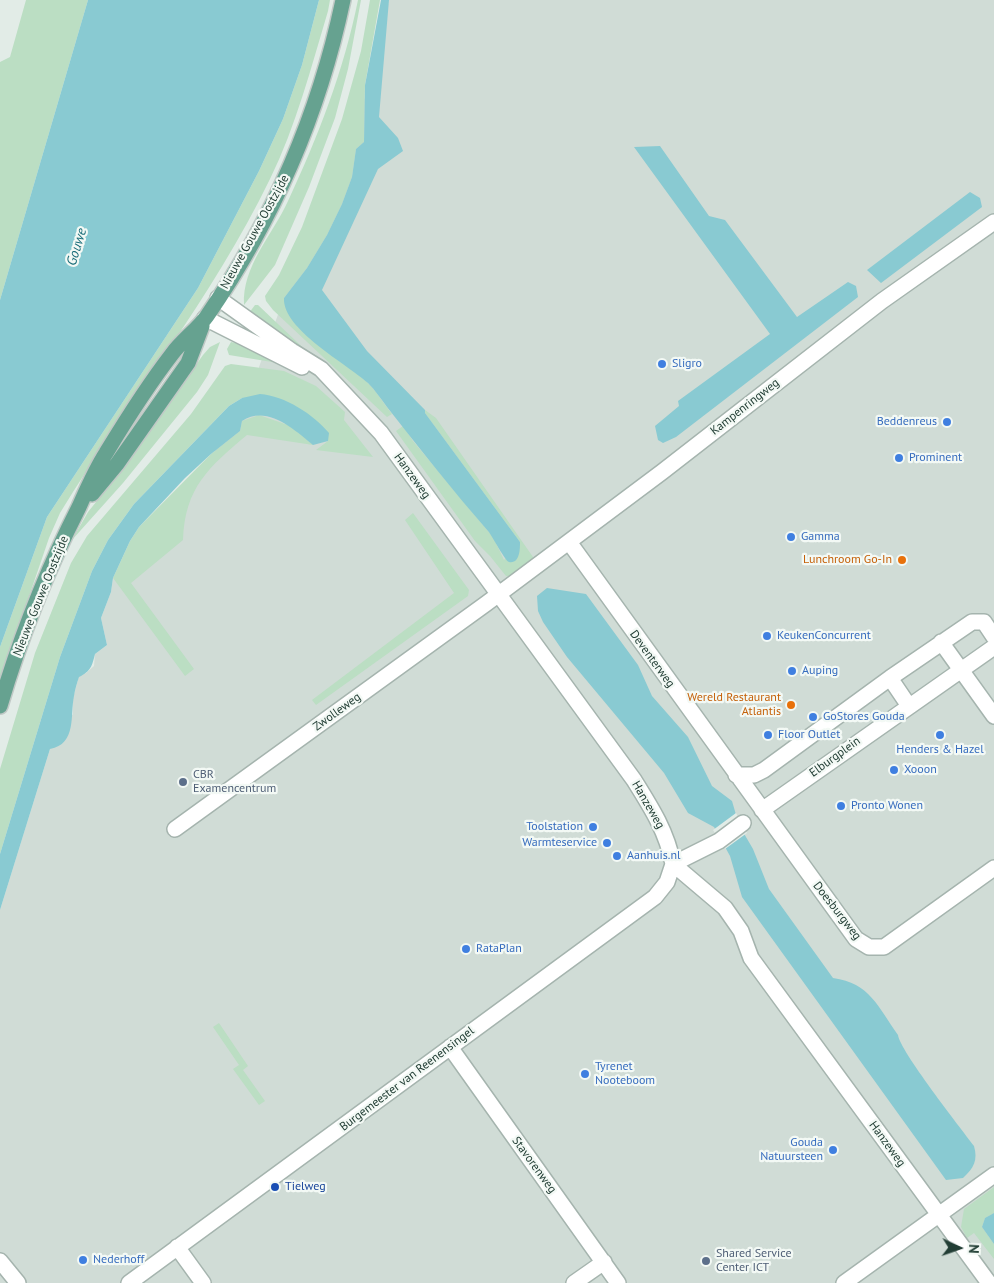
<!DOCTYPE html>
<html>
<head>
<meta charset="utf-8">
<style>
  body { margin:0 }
  #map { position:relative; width:994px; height:1283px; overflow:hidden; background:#e2ece7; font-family:"PT Sans",sans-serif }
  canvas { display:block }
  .north { position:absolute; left:934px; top:1223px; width:50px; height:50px; -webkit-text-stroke:4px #f3f9f5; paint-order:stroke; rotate:93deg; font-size:14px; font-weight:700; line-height:20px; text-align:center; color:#223e35 }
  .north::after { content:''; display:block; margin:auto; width:18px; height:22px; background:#223e35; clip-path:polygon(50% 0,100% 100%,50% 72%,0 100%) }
</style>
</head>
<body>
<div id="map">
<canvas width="994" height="1283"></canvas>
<div class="north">N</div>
</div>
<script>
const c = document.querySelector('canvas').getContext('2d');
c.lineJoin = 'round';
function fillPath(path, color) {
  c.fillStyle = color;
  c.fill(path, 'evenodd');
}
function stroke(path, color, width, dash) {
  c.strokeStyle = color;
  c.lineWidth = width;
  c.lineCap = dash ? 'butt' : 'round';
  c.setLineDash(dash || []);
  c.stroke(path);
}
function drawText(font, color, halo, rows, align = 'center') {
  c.font = font + ' "PT Sans",sans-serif';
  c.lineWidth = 4.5;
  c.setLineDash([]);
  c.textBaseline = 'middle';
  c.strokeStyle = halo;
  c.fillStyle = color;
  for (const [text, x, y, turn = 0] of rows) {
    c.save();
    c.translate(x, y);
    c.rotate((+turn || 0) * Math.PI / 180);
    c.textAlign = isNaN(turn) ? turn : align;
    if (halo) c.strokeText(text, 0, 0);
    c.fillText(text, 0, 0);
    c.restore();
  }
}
fillPath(new Path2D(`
  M389 0H994V1283H0V910L50 749 73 714V698L79 676 86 673 94 666 95 654 107 645 101 618 111 592 113 578 260 394 259 367 284 298 372 80Z`), '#d0dcd6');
fillPath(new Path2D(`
  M26 0H88L0 300V62L10 57Z
  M319 0H330L328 11C311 68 296 126 270 179 212 298 129 401 60 513L49 538 0 681V647L47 517 198 288 259 171 283 119 302 65Z
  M358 0H361L348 69 335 118 309 187 275 265 244 305C242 266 272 236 288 201 318 137 344 70 358 0Z
  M370 0H380L365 85 364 142 356 149 352 177 342 204 327 235 307 268 284 298C295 339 339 356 368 383 377 392 384 404 392 414L387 417 273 310 266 301 265 296 279 275 302 227 342 119 361 51Z
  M255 305H258L318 362 249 313Z
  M220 342 208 375 197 392 123 483 72 540 88 512 121 471 203 355 210 347Z
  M231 342 245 345 310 376 278 363 229 355 227 349Z
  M231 364 284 371 316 386 345 412 344 420 373 457 316 450 328 441 242 398 229 406 134 504 108 540 92 571 60 657 0 854V769L35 653 71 563 87 536 191 414 225 366Z
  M425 410 436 418 533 557 534 561 510 576H506L490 556 475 541 396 431 403 426 413 441 493 537 504 560 520 542 425 413Z
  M259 415 291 426 313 445 247 435C209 467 185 487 183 540L131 583 194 669 185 676 113 578 130 541 139 527 211 454 240 431 242 421Z
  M413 513 469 590 468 596 316 705 312 700 454 593 405 520Z
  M219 1023 248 1066 243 1070 265 1101 259 1105 233 1069 239 1065 213 1027Z
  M994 1187V1213L985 1218 982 1227 994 1244V1259L974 1233 967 1238 961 1227 964 1209Z`), '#bbdec3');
fillPath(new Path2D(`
  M88 0H319L302 65 283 119 259 171 198 288 47 517 0 647V300Z
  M381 0H389L379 117 398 138 403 151 378 169 322 290 367 351 425 410V413L520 542C520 549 520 564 509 562 505 561 493 537 488 531 453 491 420 449 387 407 381 399 375 390 368 383 347 364 282 329 284 298L307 268 327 235 342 204 352 177 356 149 364 142 365 85Z
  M660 146 709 216 725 220 797 317 848 282 856 286 858 297 676 437 663 443 658 440 655 426 679 406 678 401 770 334 634 147Z
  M970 192 980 198 982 207 881 283 867 270Z
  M260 394C285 396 313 414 329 433L328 441 313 445C295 430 267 404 242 421L240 431 211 454 185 478 139 527 130 541 113 578 111 592 101 618 107 645 95 654C92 666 91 671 79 677 77 683 75 689 74 696 70 715 77 744 50 749L0 910V854L60 657 92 571 108 540 134 504 229 406 242 398Z
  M547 588 586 594 638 665 652 696 688 737 712 786 732 801 739 825 753 849 769 889 833 978C870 983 878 1007 898 1035 900 1051 960 1127 974 1146 978 1160 974 1168 963 1178L946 1180 742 897 730 856 714 827 688 813 664 773 567 657 543 622 538 611 537 596Z
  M994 1213V1244L982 1227 985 1218Z`), '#89cad2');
fillPath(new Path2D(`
  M736 813 747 833 725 849 713 830Z`), '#e2ece7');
const minor = new Path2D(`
  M218 298 292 351 321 369 381 433 634 780C651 807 667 832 673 864L725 908 741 931 751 958 989 1283
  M205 318 302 367
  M569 542 856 939 869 947H884L994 868
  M941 642 994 716
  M890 678 909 706
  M736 775H754L764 770 890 678 972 622H984L994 637
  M762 810 994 647
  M175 829 487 603 662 472 882 301 994 222
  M673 864 719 841 743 823
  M450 1047 618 1283
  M177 1247 203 1283
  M0 1261 18 1283
  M129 1283 655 897 667 882 673 864
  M574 1283 604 1262
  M844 1283 994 1175`);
const major = new Path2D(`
  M92 494 117 464 188 363 202 326
  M0 706C20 638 47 570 79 507 87 489 95 470 106 453 126 420 148 385 172 354 182 340 197 330 207 316 273 220 319 114 343 0`);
stroke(minor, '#a5b4ae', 18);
stroke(major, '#c1c9c6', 18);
stroke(minor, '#fff', 15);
stroke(major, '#66a290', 15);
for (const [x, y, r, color] of [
  [662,364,5,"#3f7fe0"],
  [947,422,5,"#3f7fe0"],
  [899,458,5,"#3f7fe0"],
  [791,537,5,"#3f7fe0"],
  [902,560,5,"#e8710a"],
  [767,636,5,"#3f7fe0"],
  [792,671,5,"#3f7fe0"],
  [791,705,5,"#e8710a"],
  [813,717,5,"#3f7fe0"],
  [768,735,5,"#3f7fe0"],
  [940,735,5,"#3f7fe0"],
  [894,770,5,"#3f7fe0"],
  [183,782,5,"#5c6f8a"],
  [841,806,5,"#3f7fe0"],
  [593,827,5,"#3f7fe0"],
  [607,843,5,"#3f7fe0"],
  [617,856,5,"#3f7fe0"],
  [466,949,5,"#3f7fe0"],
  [585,1074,5,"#3f7fe0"],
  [833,1150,5,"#3f7fe0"],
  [275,1187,5,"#1a4fb4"],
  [83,1260,5,"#3f7fe0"],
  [706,1261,5,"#5c6f8a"]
]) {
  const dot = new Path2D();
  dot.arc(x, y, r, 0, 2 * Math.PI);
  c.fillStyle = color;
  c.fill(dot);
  stroke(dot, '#f3f9f5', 2);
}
drawText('12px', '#223e35', '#f3f9f5', [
  ["Nieuwe Gouwe Oostzijde",255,232,-61],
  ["Kampenringweg",745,407,-38],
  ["Hanzeweg",412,476,54],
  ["Nieuwe Gouwe Oostzijde",41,596,-68],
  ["Deventerweg",652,659,54],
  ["Zwolleweg",337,712,-36],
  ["Elburgplein",835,757,-36],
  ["Hanzeweg",648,805,60],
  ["Doesburgweg",837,911,52],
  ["Burgemeester van Reenensingel",407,1079,-37],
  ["Hanzeweg",887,1144,54],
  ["Stavorenweg",534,1165,54]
]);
drawText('12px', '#366cbe', '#f3f9f5', [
  ["Sligro",672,364],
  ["Beddenreus",937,422,"right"],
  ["Prominent",909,458],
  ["Gamma",801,537],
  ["KeukenConcurrent",777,636],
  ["Auping",802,671],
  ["GoStores Gouda",823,717],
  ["Floor Outlet",778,735],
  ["Henders & Hazel",940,750,"center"],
  ["Xooon",904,770],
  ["Pronto Wonen",851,806],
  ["Toolstation",583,827,"right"],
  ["Warmteservice",597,843,"right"],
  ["Aanhuis.nl",627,856],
  ["RataPlan",476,949],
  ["Tyrenet",595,1067],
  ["Nooteboom",595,1081],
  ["Gouda",823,1143,"right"],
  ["Natuursteen",823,1157,"right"],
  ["Nederhoff",93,1260]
], 'left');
drawText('12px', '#c56008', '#f3f9f5', [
  ["Lunchroom Go-In",892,560],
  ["Wereld Restaurant",781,698],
  ["Atlantis",781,712]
], 'right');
drawText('12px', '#4e5e75', '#f3f9f5', [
  ["CBR",193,775],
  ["Examencentrum",193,789],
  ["Shared Service",716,1254],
  ["Center ICT",716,1268]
], 'left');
drawText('12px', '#164399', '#f3f9f5', [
  ["Tielweg",285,1187]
], 'left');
drawText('italic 14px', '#1b6e7a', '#f3f9f5', [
  ["Gouwe",77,247,-73]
]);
</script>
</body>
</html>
